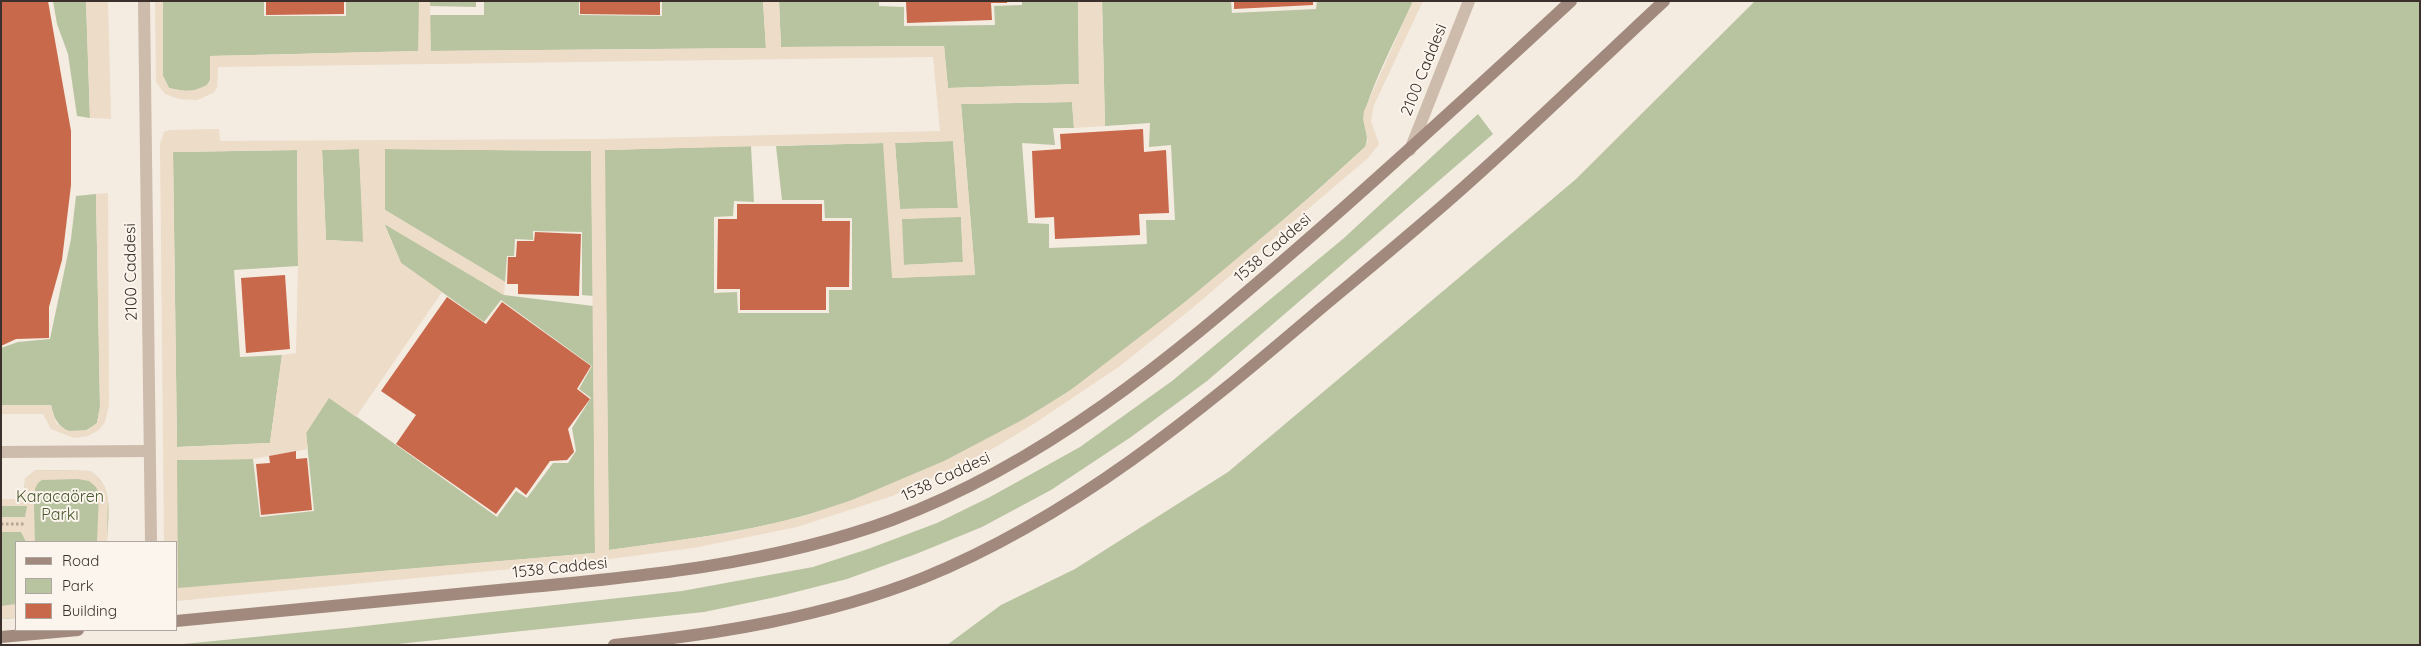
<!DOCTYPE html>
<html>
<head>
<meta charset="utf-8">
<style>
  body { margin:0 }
  #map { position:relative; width:2421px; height:646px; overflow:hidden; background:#f4ebe1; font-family:Quicksand,sans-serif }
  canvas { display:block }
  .frame { position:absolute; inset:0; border:2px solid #3b302b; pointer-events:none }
  .legend { position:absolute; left:15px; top:541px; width:162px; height:90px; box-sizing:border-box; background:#fbf5ee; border:1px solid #aea6a0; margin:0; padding:6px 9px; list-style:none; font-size:15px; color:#3b302b }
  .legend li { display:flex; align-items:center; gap:10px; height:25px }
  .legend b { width:25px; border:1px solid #aea6a0 }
</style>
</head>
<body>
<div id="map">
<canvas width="2421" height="646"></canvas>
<div class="frame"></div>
<ul class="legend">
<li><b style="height:6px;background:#a18a7d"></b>Road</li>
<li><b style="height:14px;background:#b8c4a0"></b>Park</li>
<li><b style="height:14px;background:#c8694b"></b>Building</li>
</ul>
</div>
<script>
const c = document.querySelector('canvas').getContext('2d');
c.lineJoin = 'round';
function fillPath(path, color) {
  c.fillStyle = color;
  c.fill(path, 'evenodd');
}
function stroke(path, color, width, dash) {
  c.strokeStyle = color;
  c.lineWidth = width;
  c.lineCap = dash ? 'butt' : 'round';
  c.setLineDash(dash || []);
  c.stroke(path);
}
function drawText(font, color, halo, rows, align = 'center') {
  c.font = font + ' Quicksand,sans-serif';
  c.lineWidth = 4;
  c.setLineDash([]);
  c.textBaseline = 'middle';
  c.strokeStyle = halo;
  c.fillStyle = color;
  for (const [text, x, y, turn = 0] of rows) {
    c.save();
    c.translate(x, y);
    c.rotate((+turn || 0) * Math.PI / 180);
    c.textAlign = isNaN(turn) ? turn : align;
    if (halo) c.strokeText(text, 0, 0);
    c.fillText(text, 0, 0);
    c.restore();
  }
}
fillPath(new Path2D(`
  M53 1H86L90 118 77 116 68 54 57 24Z
  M163 1H264V16H346V1H419V51L211 56C210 63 212 73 210 80 205 95 180 91 169 88L163 76 162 68Z
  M430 1H476V7L430 6Z
  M484 1H579V15L662 16V1H763L766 48 430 51V15H484Z
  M779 1H879V6L904 7V26L995 25 994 6 1022 5V1H1078L1079 84 948 88 944 46 781 47Z
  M1102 1H1231L1232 13 1316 9 1317 1H1413C1397 37 1377 73 1365 111 1361 124 1371 135 1365 147 1300 207 1233 264 1164 319 1132 344 1100 371 1066 393 985 446 893 491 799 517 737 534 673 541 609 550L604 150 751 146 754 202 734 201 733 216 714 217V293L737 292 738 313H829V290H852V218H825L824 200H782L776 146 884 143 893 278 975 274 961 104 1072 102 1074 128H1053L1055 145 1022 143 1028 223 1049 224V248L1147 244 1146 220H1175L1171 145 1149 147 1150 123 1105 126Z
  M1755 1H2420V645H947L1001 605 1075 569 1228 472 1575 180Z
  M1478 114 1493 134 1207 381 1131 437 1051 490 982 527 916 554 847 579 776 597 704 612 388 645H173L346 628 682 591 813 567 868 549 937 523 990 497 1080 447 1172 381 1344 238Z
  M953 141 958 208 900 209 895 143Z
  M359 149 364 242 326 240 322 150Z
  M385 149 591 151 593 296 582 295V232L533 231V240L515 239 514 256H507L505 282 385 210Z
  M297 150 298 266 234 270 240 357 282 355 270 443 177 447 173 152Z
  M96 194 100 407 97 423C76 441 55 431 51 405H1V348L18 342 50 339 71 239 76 196Z
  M961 216 963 262 903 265 901 219Z
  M384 223 504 295 593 306 595 553 177 589V460L253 459 260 517 314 511 306 433 329 397 497 517 516 491 527 498 553 463H568L576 451 572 428 591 398 579 389 592 366 501 300 484 322 401 263Z
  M36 470 90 471C115 487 108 516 107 542H16V618L1 619V499H24L25 479Z`), '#b8c4a0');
fillPath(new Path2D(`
  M86 1H108L111 119 90 118Z
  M155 1H163V76L169 88 185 91 195 90 207 85 210 80V56L418 51 419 1H430L431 51 766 48 763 1H779L781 47 944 46 948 88 1079 84 1078 1H1102L1105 126 1074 128 1072 102 961 104 975 275 892 278 883 143 605 150 609 550 730 533 801 517 852 500 944 461 1024 419 1068 392 1185 302 1315 193 1365 147 1368 141 1363 119 1364 111 1413 1H1423L1374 105 1371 121 1379 144 1369 157 1190 310 1120 366 1032 425 992 449 939 475 892 496 797 527 693 548 594 561 176 601V542H164L160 144 164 132 170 130 219 129 220 141 604 139 940 131 933 57 218 67 217 88 213 93 197 100 179 99 165 94 156 82ZM953 141 958 208 900 209 895 143ZM359 149 363 242 326 240 322 150ZM385 149 591 151 595 553 178 588 177 460 253 459 308 449 306 433 329 398 356 417 442 292 401 263 384 224 504 295 505 282 385 210ZM297 150 298 266 296 353 282 355 270 443 177 447 173 152ZM961 217 963 262 904 265 902 219Z
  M108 193 109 405 105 422 99 430 88 436 74 438 51 429 43 414H1V405H51L56 423 67 431 88 430 97 423 100 407 96 194Z
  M36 470 90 471 96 475 105 487 108 498 107 542H97L99 494 96 487 89 481 78 479 42 480 38 483 35 489 34 508 35 542H26L21 532H1V517H25L27 506H1V499H24L25 479Z
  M16 604V618L1 619V606Z`), '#ecdcc8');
fillPath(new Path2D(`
  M1 1H48L71 131V185L62 260 49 307V338L16 339 1 346Z
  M266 1H344V14L266 15Z
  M580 1H660V15L580 14Z
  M906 1H1007V3H991L992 20 907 23Z
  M1234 1H1313V5L1234 9Z
  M1143 129 1144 152 1166 150 1169 213 1139 214 1140 235 1055 239 1054 217 1035 218 1032 151 1061 149 1060 134Z
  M737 204H822V221H850L849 287H826V310H740V289H717L718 219H737Z
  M535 232 581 234 579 296 518 294V284H507L508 257H516L517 241H534Z
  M285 275 290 349 246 353 241 278Z
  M447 297 486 324 502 302 591 366 577 389 590 399 568 429 574 452 567 460 550 461 526 495 516 487 496 514 396 444 416 415 381 391Z
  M296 451V459L307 458 312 510 261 515 256 464 270 463 269 456Z`), '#c8694b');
stroke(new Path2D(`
  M1 524H26`), '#b9a596', 3, [2.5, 2.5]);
stroke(new Path2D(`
  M1 452 149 451`), '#cdbbac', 12);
stroke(new Path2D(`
  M144 1 151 542
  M1410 150 1469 1`), '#cdbbac', 12);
stroke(new Path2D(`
  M176 621C287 610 398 600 509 589 637 577 770 565 892 520 1045 463 1171 358 1293 252 1388 170 1479 86 1571 1
  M1 637 78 630
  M614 645C718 634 825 617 923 578 1073 517 1197 414 1319 310 1368 269 1417 229 1464 187 1532 127 1597 63 1664 1`), '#a18a7d', 12);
drawText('16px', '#3b302b', '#fbf5ee', [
  ["2100 Caddesi",1424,70,-68],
  ["1538 Caddesi",1273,248,-41],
  ["2100 Caddesi",131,272,-91],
  ["1538 Caddesi",946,477,-25],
  ["1538 Caddesi",560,568,-6]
]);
drawText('16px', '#4a5a2e', '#fbf5ee', [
  ["Karacaören",60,497],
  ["Parkı",60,515]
]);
</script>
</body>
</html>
